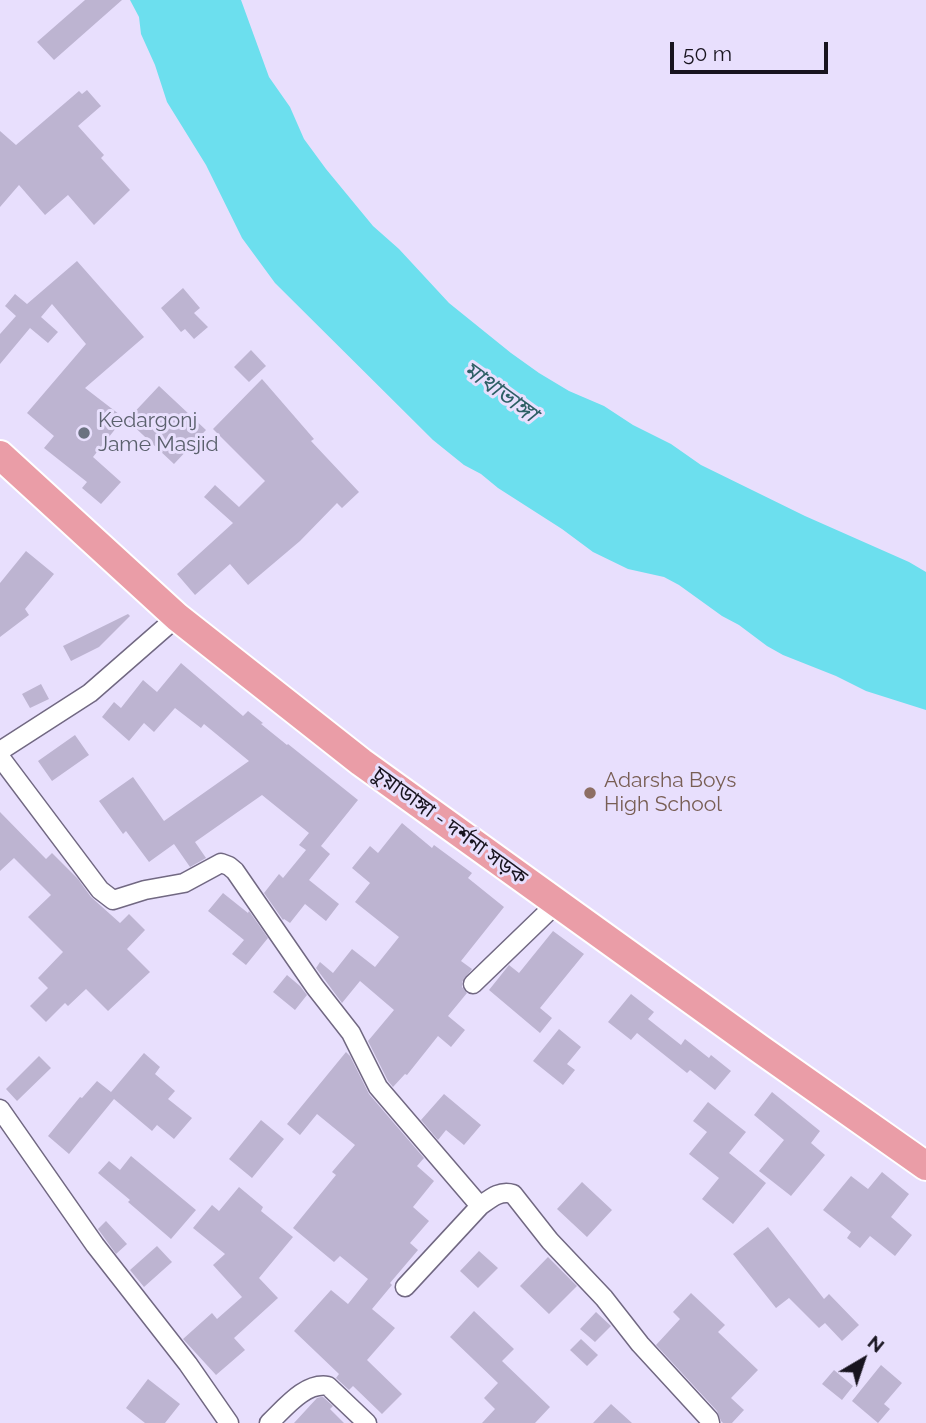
<!DOCTYPE html>
<html>
<head>
<meta charset="utf-8">
<style>
  body { margin:0 }
  #map { position:relative; width:926px; height:1423px; overflow:hidden; background:#e8dffd; font-family:Raleway,sans-serif }
  canvas { display:block }
  .north { position:absolute; left:828px; top:1325px; width:70px; height:70px; -webkit-text-stroke:5px #e8dffd; paint-order:stroke; rotate:39deg; font-size:19px; font-weight:700; line-height:28px; text-align:center; color:#18141f }
  .north::after { content:''; display:block; margin:auto; width:24px; height:32px; background:#18141f; clip-path:polygon(50% 0,100% 100%,50% 72%,0 100%) }
  .scale { position:absolute; left:670px; top:42px; width:158px; height:32px; box-sizing:border-box; border:4px solid #18141f; border-top:0; padding-left:9px; font-size:21px; line-height:24px; white-space:nowrap; color:#18141f; -webkit-text-stroke:5px #e8dffd; paint-order:stroke }
</style>
</head>
<body>
<div id="map">
<canvas width="926" height="1423"></canvas>
<div class="north">N</div>
<div class="scale">50 m</div>
</div>
<script>
const c = document.querySelector('canvas').getContext('2d');
c.lineJoin = 'round';
function fillPath(path, color) {
  c.fillStyle = color;
  c.fill(path, 'evenodd');
}
function stroke(path, color, width, dash) {
  c.strokeStyle = color;
  c.lineWidth = width;
  c.lineCap = dash ? 'butt' : 'round';
  c.setLineDash(dash || []);
  c.stroke(path);
}
function drawText(font, color, halo, rows, align = 'center') {
  c.font = font + ' Raleway,"Noto Sans Bengali",sans-serif';
  c.lineWidth = 6;
  c.setLineDash([]);
  c.textBaseline = 'middle';
  c.strokeStyle = halo;
  c.fillStyle = color;
  for (const [text, x, y, turn = 0] of rows) {
    c.save();
    c.translate(x, y);
    c.rotate((+turn || 0) * Math.PI / 180);
    c.textAlign = isNaN(turn) ? turn : align;
    if (halo) c.strokeText(text, 0, 0);
    c.fillText(text, 0, 0);
    c.restore();
  }
}
fillPath(new Path2D(`
  M130 0H241L269 77 290 107 304 139 326 169 373 226 399 249 449 303 511 353 539 373 569 391 604 406 633 425 671 444 701 465 805 516 909 562 926 572V710L866 691 836 676 783 655 767 646 739 625 722 616 679 585 664 577 628 569 593 552 562 529 498 488 481 474 464 465 433 440 275 283 242 238 206 165 167 102 155 65 141 34 139 17Z`), '#6cdfee');
fillPath(new Path2D(`
  M85 0H122L54 60 37 42Z
  M87 90 101 106 78 126 104 155 101 158 130 190 94 225 68 195 45 215 19 185 0 207V131L16 145 79 91 82 94Z
  M77 261 144 337 85 388 124 418 93 457 121 482 101 504 82 488 87 482 44 448 54 436 27 413 86 344 52 304 41 317 58 332 48 343 30 328 0 364V334L16 316 5 306 15 294 27 304Z
  M183 288 200 308 194 313 208 327 194 339 185 329 181 332 161 308Z
  M251 350 266 366 249 382 234 367Z
  M262 379 314 439 311 441 359 492 342 508 337 503 300 541 248 585 230 564 195 595 177 574 233 523 204 497 215 485 239 507 265 481 213 429Z
  M159 386 206 430 174 464 127 420Z
  M26 551 54 574 25 609 29 615 0 637V583Z
  M128 614 130 616 99 647 71 661 63 646Z
  M181 663 243 716 248 711 263 723 261 724 287 745 288 744 358 800 321 846 330 854 309 880 339 904 326 921 305 904 290 923 284 919 283 920 264 893 279 874 283 878 306 850 299 845 309 833 262 795 195 842 206 858 190 867 174 844 149 862 126 831 123 834 99 801 133 777 164 821 249 761 204 724 201 728 175 708 154 732 144 723 129 741 102 717 114 702 121 708 143 680 157 692Z
  M41 684 49 699 30 708 22 694Z
  M75 735 89 755 52 781 38 761Z
  M0 812 46 859 52 853 78 879 91 897 120 923 129 914 145 930 127 949 150 972 108 1011 86 989 68 1006 65 1003 46 1022 30 1006 48 988 38 978 63 952 28 917 51 895 14 858 0 871Z
  M402 823 432 848 434 845 472 873 468 878 504 907 461 961 472 969 462 982V987L467 993 448 1016 465 1030 451 1047 438 1036 407 1075 405 1074 393 1087 388 1081 368 1041 394 1010 360 981 342 1003 316 968 320 962 333 973 352 949 375 967 399 937 355 902 370 883 352 868 370 846 378 853Z
  M223 893 248 913 249 911 268 938 246 965 232 954 244 940 208 911Z
  M553 931 584 954 540 1008 552 1018 540 1033 489 990 509 965 519 973Z
  M287 975 300 986 307 995 295 1010 273 992Z
  M631 994 654 1012 648 1019 681 1045 685 1039 709 1058 711 1055 731 1071 715 1090 690 1070 687 1073 637 1033 631 1040 608 1022Z
  M559 1029 581 1047 567 1064 575 1070 563 1085 533 1061Z
  M346 1052 350 1056 369 1094 424 1158 417 1166 434 1181 413 1207 429 1221 410 1243 418 1250 390 1283 392 1285 372 1309 395 1328 367 1360 402 1394 382 1414 353 1386 349 1390 336 1378 339 1374 294 1331 331 1290 348 1304 368 1279 340 1256 334 1262 293 1228 336 1175 332 1172 355 1145 317 1114 300 1135 287 1124Z
  M144 1053 160 1067 155 1074 175 1091 168 1099 192 1118 174 1139 157 1125 152 1131 114 1099 69 1154 48 1136 80 1097 82 1098 97 1081 111 1092Z
  M39 1056 51 1068 17 1101 6 1089Z
  M772 1092 820 1131 811 1143 825 1155 791 1196 759 1171 784 1140 754 1115Z
  M444 1094 481 1125 464 1145 446 1130 438 1140 421 1120Z
  M708 1102 746 1132 729 1153 766 1183 733 1224 702 1199 719 1178 689 1154 707 1132 693 1121Z
  M261 1120 284 1139 252 1178 229 1159Z
  M131 1156 196 1210 171 1239 128 1202 130 1200 98 1173 109 1161 120 1170Z
  M882 1172 909 1194 891 1217 912 1235 895 1256 870 1236 860 1248 847 1238 851 1232 823 1210 851 1176 868 1189Z
  M582 1182 612 1210 587 1237 557 1209Z
  M239 1187 263 1207 261 1211 293 1237 259 1278 278 1298 234 1338 245 1350 216 1375 183 1339 212 1313 217 1319 242 1297 213 1265 225 1254 193 1228 212 1205 219 1211Z
  M106 1221 127 1244 116 1254 98 1229Z
  M768 1227 824 1299 829 1294 859 1325 842 1341 825 1323 819 1328 789 1298 776 1308 733 1254Z
  M157 1246 172 1262 144 1287 130 1270Z
  M479 1251 498 1268 478 1288 460 1271Z
  M548 1257 577 1286 549 1314 520 1286Z
  M691 1293 725 1325 718 1332 758 1370 731 1398 744 1410 732 1423H723L721 1421 717 1411 656 1345 680 1319 673 1312Z
  M474 1311 514 1349 502 1361 550 1407 535 1423H482L495 1409 484 1398 498 1383 450 1337Z
  M596 1312 611 1326 595 1342 580 1329Z
  M581 1339 598 1355 587 1366 570 1350Z
  M881 1365 902 1383 884 1404 890 1409 878 1423 852 1401Z
  M834 1370 853 1386 842 1400 822 1384Z
  M148 1379 180 1404 165 1423H145L126 1408Z
  M321 1397H323L333 1406 330 1409 344 1423H294L317 1398Z
  M611 1404 632 1423H593Z`), '#bdb4d1');
const minor = new Path2D(`
  M0 751 90 693 177 617
  M0 757 100 890 113 900 145 890 184 883 221 863 229 866 235 871 315 987 351 1033 378 1087 480 1206 405 1287
  M473 984 557 903
  M0 1109 95 1245 188 1364 229 1423
  M480 1206C491 1198 500 1190 513 1194L550 1241 604 1298 640 1344 709 1419 710 1423
  M269 1423C285 1408 305 1382 328 1386L367 1423`);
const primary = new Path2D(`
  M0 455 177 617 361 762 760 1049 926 1166`);
stroke(minor, '#716882', 21);
stroke(primary, '#fff', 32);
stroke(minor, '#fff', 18);
stroke(primary, '#ea9da7', 28);
for (const [x, y, r, color] of [
  [84,433,7,"#6b7280"],
  [590,793,7,"#8d6e63"]
]) {
  const dot = new Path2D();
  dot.arc(x, y, r, 0, 2 * Math.PI);
  c.fillStyle = color;
  c.fill(dot);
  stroke(dot, '#e8dffd', 2.5);
}
drawText('21px', '#5b616d', '#e8dffd', [
  ["Kedargonj",98,421],
  ["Jame Masjid",98,445]
], 'left');
drawText('21px', '#785e54', '#e8dffd', [
  ["Adarsha Boys",604,781],
  ["High School",604,805]
], 'left');
drawText('21px', '#18141f', '#e8dffd', [
  ["চুয়াডাঙ্গা - দর্শনা সড়ক",450,826,36]
]);
drawText('italic 23px', '#2d5f65', '#e8dffd', [
  ["মাথাভাঙ্গা",500,392,36]
]);
</script>
</body>
</html>
